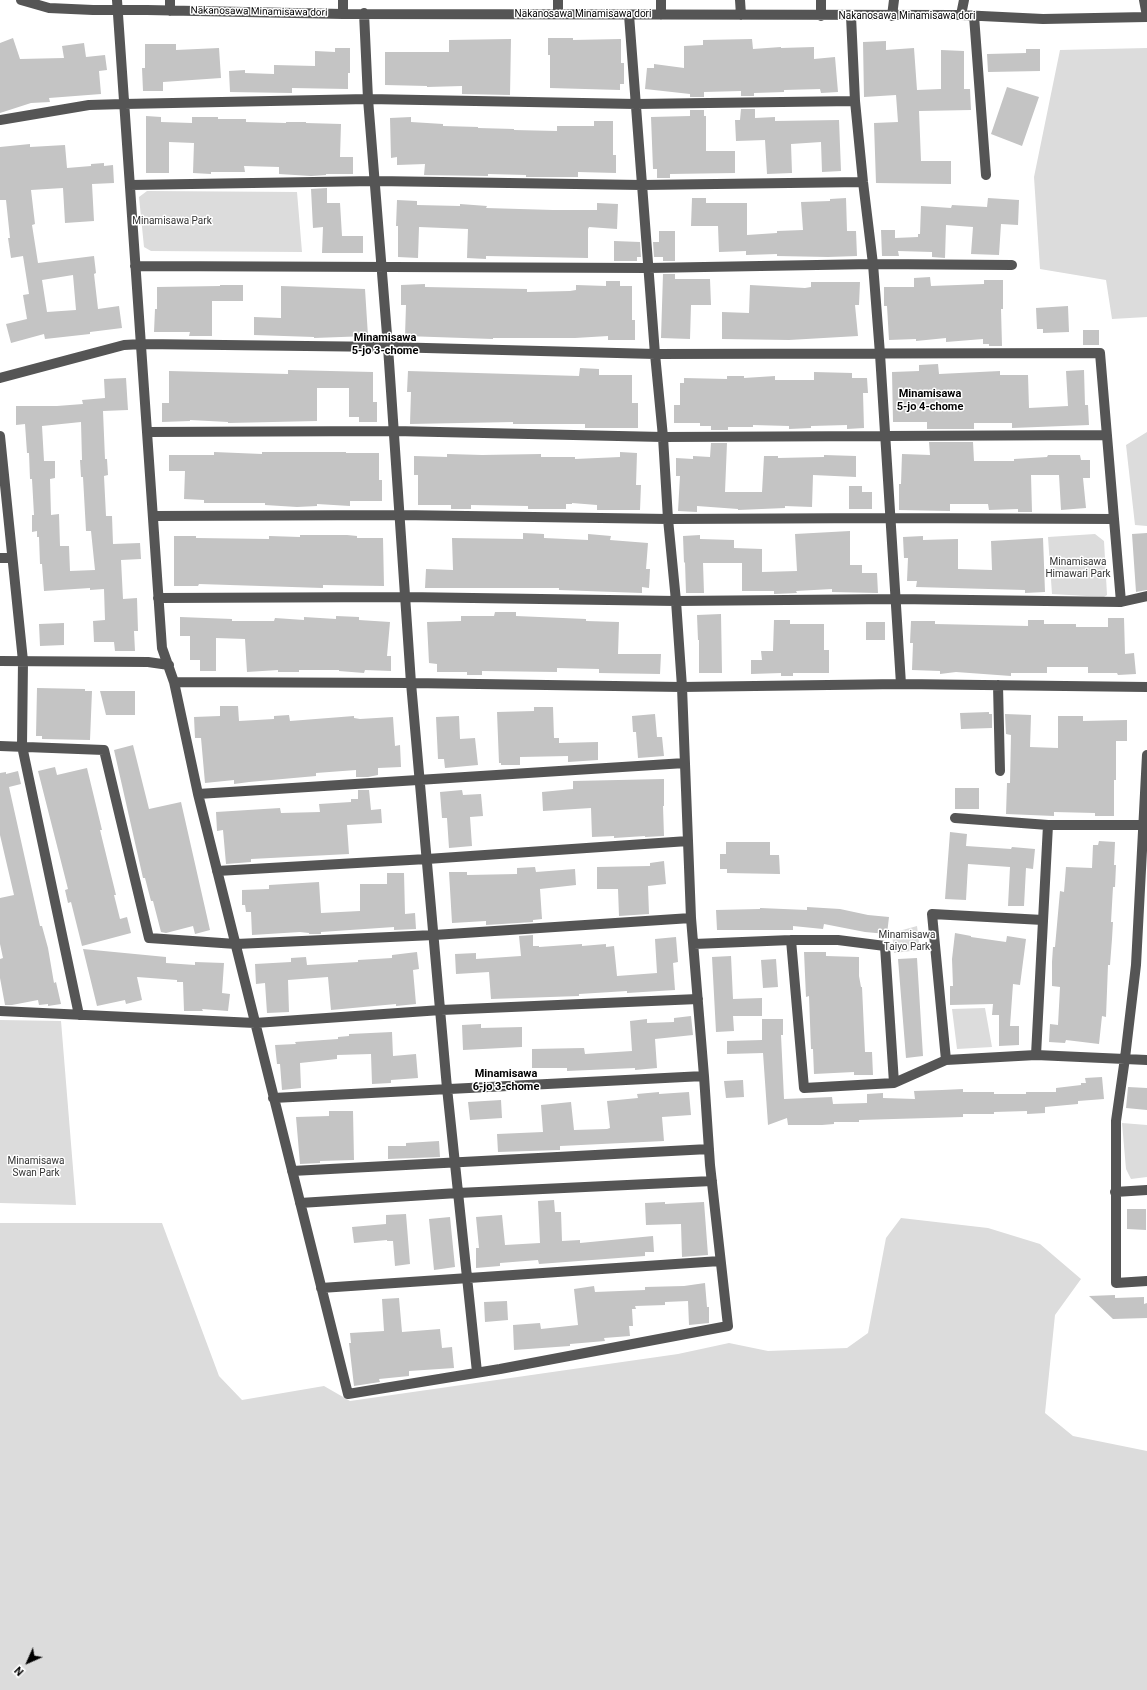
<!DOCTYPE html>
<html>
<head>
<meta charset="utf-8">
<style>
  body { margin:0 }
  #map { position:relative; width:1147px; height:1690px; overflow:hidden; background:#fff; font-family:Roboto,sans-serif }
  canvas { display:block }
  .north { position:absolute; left:8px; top:1642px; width:40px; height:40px; -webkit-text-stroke:3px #fff; paint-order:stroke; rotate:225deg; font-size:11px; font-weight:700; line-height:16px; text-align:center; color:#000 }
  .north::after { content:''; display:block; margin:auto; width:14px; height:18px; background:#000; clip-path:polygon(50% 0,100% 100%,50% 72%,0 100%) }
</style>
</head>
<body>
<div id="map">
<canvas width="1147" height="1690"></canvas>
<div class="north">N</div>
</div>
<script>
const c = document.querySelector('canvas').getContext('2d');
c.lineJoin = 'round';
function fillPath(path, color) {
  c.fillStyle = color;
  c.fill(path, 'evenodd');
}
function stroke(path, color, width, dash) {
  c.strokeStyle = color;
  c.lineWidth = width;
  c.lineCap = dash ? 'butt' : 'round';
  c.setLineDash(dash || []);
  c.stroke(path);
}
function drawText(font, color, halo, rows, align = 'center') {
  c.font = font + ' Roboto,sans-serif';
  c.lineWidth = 3;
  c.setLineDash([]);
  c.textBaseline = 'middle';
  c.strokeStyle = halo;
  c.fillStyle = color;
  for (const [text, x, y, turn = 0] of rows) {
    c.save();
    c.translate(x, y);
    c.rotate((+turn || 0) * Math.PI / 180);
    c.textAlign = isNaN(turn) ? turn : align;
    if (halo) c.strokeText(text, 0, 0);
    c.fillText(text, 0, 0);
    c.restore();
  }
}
fillPath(new Path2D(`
  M1147 48V317L1112 319 1106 280 1040 269 1034 177 1060 50Z
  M147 191 297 192 302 252 151 251 144 247 139 197Z
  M1147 432V526L1135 525 1126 445Z
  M1095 534 1104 541 1107 595 1104 597 1052 594 1048 537Z
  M917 926 920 950 894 953 892 933Z
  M985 1008 992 1047 957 1049 952 1009Z
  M0 1020 61 1021 76 1205 0 1203Z
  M1122 1123 1147 1125V1177L1131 1179 1126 1169Z
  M901 1218 988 1228 1040 1244 1081 1279 1055 1315 1045 1413 1073 1436 1147 1451V1690H0V1223H162L219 1376 242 1400 324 1386 350 1401 678 1354 729 1343 768 1351 847 1348 868 1333 886 1238Z`), '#dcdcdc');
fillPath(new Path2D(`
  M13 38 20 59 64 58 62 46 84 43 86 57 105 55 107 70 99 71 101 94 49 98 50 102 31 103 0 113V43Z
  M548 38H573V40L621 39V63H624V84H620V90L550 88V55H548Z
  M511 39 510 95 462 94V86L427 87V86L385 85V52H449V40Z
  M752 39 753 49 781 47V48L814 47V59L835 57 838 92 821 93 820 89 784 90V92L754 93V96H741V91L704 92V97H690V94L645 89 647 68H654V64L684 68V46L703 45V40Z
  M886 41V50L914 48 917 90 941 89V50L964 51V89H970L971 110 919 111 921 161H951V184L876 183 874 123 898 122 896 95 864 97 863 42Z
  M145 44H176V50L219 48 221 78 163 82V91H143L142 68H145Z
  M335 48H350V73H348V89L292 88V93L230 92 229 71 245 70V73L274 74V65L315 66V51L335 52Z
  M1026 49H1040V71L988 72 987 54 1026 53Z
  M1007 87 1039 97 1022 146 991 134Z
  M741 109H755V118L775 117V121L839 120 841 171 822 172 821 142 791 144 792 173 767 174 765 140 736 141 735 120H740Z
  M690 110H704V116H706V151H735V173L670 174V178H657V169H653L651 117 690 116Z
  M146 116 161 117V122L192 123V117H218V119H246V122L286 123V122H306V123L341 124 340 157H353V174H326V175L311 176 279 174V167L244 166 245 172H211V174L193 173 194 143 169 142V173H146Z
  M411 117V122L443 124V126L478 127V128L514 129V130L557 131V126H594V121H613V155H616V173L578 172V177H526V175L488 174V176L424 175 425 164 397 165V157L391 158 390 118Z
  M30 144V147L65 145 67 168 91 166V164L104 163V166L113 165 114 183 92 184 94 221 65 223 63 188 31 190 35 224 32 225 38 263 94 256 96 273 94 274 98 309 119 306 122 328 90 332V334L45 339 44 334 11 343 6 324 27 319 23 295 29 294 23 256 11 258 8 238H10L6 200H0V147ZM73 275 76 310 47 312 42 280Z
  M327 188V203H340L342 236H363V253H322L323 227 313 228 311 189Z
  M692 198H706V203H747V235L777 233V231L803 230 801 202 830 201V199L846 198 847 231H856L857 256 828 257 777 256V254L746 255V251L719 252 718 226H691Z
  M988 198 1019 200 1018 225 1001 224 999 255 971 254 973 227 946 225 945 258 932 257V252L898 251 899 256H882L881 230H895V238L918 237V234H920L921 206 951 208 952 205 987 207Z
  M397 200 417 201V205L460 206V204L487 206 486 208 553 210H597V203L618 204 617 229 589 227 588 229V258L486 256V259L467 258 468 229 419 227 418 258 398 257V226H396Z
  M659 231H675V261H663V257H654L653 242H659Z
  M614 241 640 242 641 257H637V261H614Z
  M663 274H675V279H710L711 305H691L690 339 661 338Z
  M930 277 931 286 984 284V280H1003V309H1001L1002 346H989V344H983V339L946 342V338L916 341V339L889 340 887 306H884V287H914V278Z
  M606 281H620V286H632V320H635V340H608V336L575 338H493V339L405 336 406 305H401V285L425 284V287L527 289V292L570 291 576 290V285L606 286Z
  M811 282H860L859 305H855L858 336 789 340 722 339V312L749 313 750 285 805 288 811 287Z
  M220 285H243V301H212V336H189L190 332H154L155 309H157V287L220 286Z
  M281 286 365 289 368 336 314 338V337L254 335V317L281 318Z
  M1068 306 1069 332 1043 333V329H1037L1036 308Z
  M1083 330H1099V345H1083Z
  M938 364 939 374 1000 371V375H1028L1029 408 1068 406 1066 371 1084 370 1085 405H1088L1089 425 1012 428V423H974V429H927V422H893L892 372 919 371V365Z
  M580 368 599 369V375H632V403H638V428H585V424H513V422L410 424 411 392H407L408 371 579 376Z
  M288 370 373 372V402H377V422H359V417H349V388H317V421L228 423V422L190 420V421L162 422V403H169V371L288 374Z
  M814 372 852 373V378H867L868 393H863L864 428 847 429V425L811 426V428L789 429V426L753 425V427H728V430H711V426H700V423H674V405H680V383H684V378L727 379V376H744V378L775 376V380H814Z
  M126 378 128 410 103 411 105 459H107L108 475 104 476 106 516H112L113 544 140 543 141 559 121 560 123 599 137 598 138 631H134L135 651H115L114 642H94L93 621 105 620 104 589 90 590V588L44 591 42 564H40L39 537H37V531L32 532V515H34L32 479H30L29 453H27L25 424 16 425V406H57L83 404 82 400 105 398 104 379ZM81 422 82 460H80L81 477H83L86 531H91L95 570 70 571 69 546H60L59 514 51 515 50 479 55 478V461H44L42 426Z
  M929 442H973L974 461H1014V459L1047 457 1048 455H1080L1081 460H1090V478H1083L1086 508 1061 510 1059 475H1031L1032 512H1018V509L989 510 988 504H950V511L899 510V484H901L902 454 930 455Z
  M711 443H727L725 492H762L764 456H778V458L824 457V455L856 456V477L813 475 812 507 785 506V508L738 510V509L697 506V512L678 511 680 476H676V458L693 459V456L710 457Z
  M214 452 262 454V452H346V453H379V480H382V501H350V506L317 504V506L297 507 265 505V503H204V500L184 499 185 471H169V455H214Z
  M620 452 637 453 636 485H641L640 510H597V505L572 503V504H566V509H528V506L471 505V509H451V505H418V475H414V456L447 457V454L482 455 541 454V457H575V459L620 457Z
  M849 486H862V492H872V509H849Z
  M850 531V565H862V573H877L878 593 832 592V589L796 591 797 593 774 594V591H742V563H703L704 593H686L685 562 684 563 683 536 700 535V539L734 540V548L762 549V572L797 571 795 534Z
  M523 533 544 534V538L588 540V534L611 536 610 540 648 543 646 569H650L649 588 642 587V593L559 590V588H425L426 569 453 570 452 538 523 539Z
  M1147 533V590L1136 592 1132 534Z
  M300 535H347L357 536V538H383L384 586 323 585V588L199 584 198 586H174V536H196V538L269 539V536L300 537Z
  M923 536V540L958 539V569L992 570 991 541 1043 538 1045 592 1025 593V590L916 587 917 581H907L908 558H904L903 537Z
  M495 612H516V616L586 619V621L619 622 618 654H661L660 674 599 673V669L557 668V672L482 671V675H467V672H437V664L429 663 427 622 461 621V616H494Z
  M721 614 722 673H699V640H698L697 615Z
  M336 616 359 617V620L390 622 387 656H391V671L365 670 364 673 339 671V670H299V672H278V670L247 672 245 639 216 638V671H200V660H190V636H180V617L232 619V621H274L275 618 304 620V617L336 619Z
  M1108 618H1124L1125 654 1134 653 1136 674 1118 675 1117 673H1088V667H1047V673H1011V676L956 672 940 674V671L912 670 913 643H910L911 621H935V624L1028 626V620H1044V624H1076V627H1108Z
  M774 620H790V624H824V650H829V673H793V676H781V673L751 674V660H762L761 651H773Z
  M866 622H885V640H866Z
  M64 623V645L40 646 39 624Z
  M37 688 85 689V691H92L90 740 42 739V736H36Z
  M100 691H135V715H106Z
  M220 706H238L239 721 274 719V716L289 715 290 721 354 716V718L360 719 393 717 395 746 400 745 401 767 378 768V775L368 777H356V770L316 773V776L249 782 234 784V780L205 783 201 738H195L194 717 220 716Z
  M534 707H553L554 738H559V743L598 742V760L568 762V756L520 757V765H501V763H499L497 712 534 711Z
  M989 712V714H992V728L961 729 960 713Z
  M655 714 657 737H662L664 756 638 758 636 732H633L632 716Z
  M1005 714 1031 715 1030 747 1058 748V716H1083V721L1127 720V741H1116V780H1114V816H1095V813L1054 812V816L1006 814 1007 783H1010L1011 735 1006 734Z
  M459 716 460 739 475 738 478 765 445 768 444 759H438L436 717Z
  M133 745 149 809 181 802 210 930 195 934 193 926 166 933 161 932 153 901H151L145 878H143L114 750Z
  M55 767 57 775 87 768 102 830H100L116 895H114L120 919 127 917 131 933 82 946 71 902 68 903 65 890 68 889 38 771Z
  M18 771 21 784 9 787 40 926H42L48 948 54 983 56 982 61 1004 48 1006V1004L39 1005 38 1000 12 1005H5L0 978V959L3 958 0 944V898L14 895 0 835V773L6 772V774Z
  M664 779V806H663L664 836 645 837V836L614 838V836L592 837 591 808 543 811 542 792 573 789V781Z
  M955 788H979V809H955Z
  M358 790H369L371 810 381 809 382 823 347 825 349 854 251 859V862L226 864 223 830 217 831 216 812 280 808 281 813 320 812 319 804 351 802V799H358Z
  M462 790 463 795 481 794 483 816 470 817 472 846 449 848 447 818H442L440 792Z
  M950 832 967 834 966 846 1011 849 1012 847 1035 849 1033 869 1026 868 1024 906H1008L1010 867 968 864 966 900 945 899Z
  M1099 841 1115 842 1114 865H1116L1115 887H1113L1111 922H1113L1112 939 1110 965H1108L1106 1017 1102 1016 1099 1044 1066 1040 1065 1043 1049 1042 1050 1024 1058 1025 1060 987 1052 986V962L1053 947H1055L1060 891 1064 892 1066 867 1092 868 1093 845H1098Z
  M726 842H770V855H779L780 874 727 873V869H720V854H726Z
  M664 861 666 884 648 886 649 914 619 916 618 889H597V867L650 866V863Z
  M535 867 536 872 575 869 576 885 540 889 542 919 533 920V922L486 925V921L452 923 449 872H467V875L517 874V868Z
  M387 873H404L405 914 415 913 416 929 394 930V927L350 930 321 932V934H309V933L300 932 252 935 251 912H246L245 905H242V890L269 889V885L319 882 321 913 360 911V884H387Z
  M807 907 840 909 868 915 889 917 887 934 865 932 824 924 823 929 793 926V930H717L716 910 760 909V908L807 910Z
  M955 933 971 936V937L1006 942 1007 936 1026 939 1020 985 1013 984 1010 1026H1019V1045L999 1046V1015H992L993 1004 950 1005V986H953L952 959Z
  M533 935V946H539V947L582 944V946L606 944V947L614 946 617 976 657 973 655 939 676 937 678 962 673 963 675 990 627 993V991L579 994V996L491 999 489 972 456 974 455 954 476 953V959L521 956 519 936Z
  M83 949 166 957V963L195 965V962L224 963 222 993 230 994 228 1011 202 1009 203 1011H184L183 982H177V980L137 977 142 1000 126 1004 125 1000 97 1006Z
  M417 952 419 969 413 970 416 1004 396 1006V1004L331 1010 328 977 288 980 289 1012 267 1013 265 983 256 984 255 964 291 962V958L306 957 307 965 358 962V960L392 958V955Z
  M804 952H826V956L859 957V976L861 987H862L865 1052H872L873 1075H854V1072L814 1074 813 1049H811L809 996 806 997Z
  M731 956 733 999 762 998V1016H733L734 1031 716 1032 712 957Z
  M917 958 923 1056 906 1058 898 959Z
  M776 959 778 987 763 988 761 960Z
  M691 1016 693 1035 655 1039 657 1068 635 1070V1068L567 1071V1068H532V1049L584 1048 585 1054 632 1051 630 1021 647 1019V1023L674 1022V1018Z
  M762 1019H783V1035H781L784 1099 832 1097 833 1104 867 1103V1094L883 1093V1098L915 1099 914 1091 942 1090 963 1089V1092H994V1094H1026V1092H1056V1088L1081 1085V1083H1086L1085 1078 1102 1077 1104 1099 1078 1101V1104L1045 1107V1113L1027 1114V1111L994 1112V1114H963V1117L859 1120V1122H834V1124L822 1125H788L787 1118 768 1125 763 1053 727 1054V1041L762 1040Z
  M481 1024V1028L522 1027V1047L463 1050 462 1025Z
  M392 1032 393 1056 416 1054 418 1078 391 1080V1083L372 1084 371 1054 337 1055V1059L300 1063 301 1088 282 1090 280 1064H277L275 1045 296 1044 295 1042 338 1039V1037L349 1036V1034Z
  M743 1080 744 1097 726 1098 724 1081Z
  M1128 1087 1147 1088V1110L1126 1108Z
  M659 1092V1094L689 1092 691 1115 662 1117 664 1141 560 1146V1150L498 1152 497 1134 543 1132 541 1105 571 1102 574 1130 607 1129 610 1128 607 1101 638 1098 637 1094Z
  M501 1100 502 1118 470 1120 468 1102Z
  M329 1111H353L354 1160 320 1161V1163L300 1164 296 1117 329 1116Z
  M439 1141 440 1157 388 1159V1146H406V1143Z
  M554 1200 555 1212H561L562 1241 580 1240V1243L653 1236 654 1252H645V1256L539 1264 538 1260 500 1263V1266L476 1268V1248H479L476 1217 502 1215 505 1245 540 1243 538 1201Z
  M665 1202V1204L704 1202 708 1255 682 1257 681 1224 646 1225 645 1203Z
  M1127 1209H1146V1230L1127 1229Z
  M406 1214 410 1264 395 1266 393 1241H387V1240L354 1243 352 1227 386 1224V1215Z
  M450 1217 455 1267 434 1270 429 1219Z
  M705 1283 707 1307H709V1323L689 1325 688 1301 665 1302V1305L635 1306 636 1309H632L633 1326H629L630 1336 604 1338 605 1341 570 1344V1346L514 1350 513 1325 540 1323 541 1329 578 1325 574 1289 594 1286 595 1292 645 1290V1287L684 1286Z
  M1115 1295V1298L1144 1297V1304L1147 1303V1318L1113 1319 1089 1296Z
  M399 1298 402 1332 440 1329 442 1348 452 1347 454 1368 409 1371V1376L379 1379 380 1382 354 1386 349 1343H351L350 1333 384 1331 382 1299Z
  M507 1301 508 1320 485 1322 484 1302Z`), '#c4c4c4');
stroke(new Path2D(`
  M21 0 49 8 93 10H147L343 14 961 15 1043 19 1147 17
  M117 0 162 648 174 682 198 794 348 1394 500 1369 728 1326 710 1165 704 1076 691 918 682 687 676 601 668 519 663 437 655 354 629 15
  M558 0V14
  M661 0V15
  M740 0 741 15
  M821 0V16
  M1144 0 1147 16
  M170 11V0
  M364 13 368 99 388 347 411 683 447 1088 477 1372
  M343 14V0
  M961 15 964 0
  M851 16 855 101 863 182 873 264 880 354 901 684
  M892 16 894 0
  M974 16 986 175
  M0 120 89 105 124 104 368 99 636 104 855 101
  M130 185 375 181 642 185 863 182
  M135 266 648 268 873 264 1012 265
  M0 378 124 345 142 344 388 347 655 354 1100 353 1121 602
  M147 432 394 431 663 437 1107 435
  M0 436 23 661 22 746 79 1015
  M153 516 399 515 668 519 890 518 1114 519
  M0 558H12
  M158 598 405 597 676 601 896 599 1121 602 1147 596
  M0 661 148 662 169 665
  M174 682 411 683 682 687 901 684 1147 687
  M998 685 1000 771
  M0 746 104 750 149 938 236 944 434 935 691 918
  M1147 755 1136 965 1125 1058 1116 1121V1283L1147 1281
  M198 794 685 763
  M955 818 1048 825H1143
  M217 871 427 859 688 841
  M791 940 804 1088 894 1083 946 1060 1036 1055 1147 1060
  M694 944 791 940H838L885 946 894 1083
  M0 1011 255 1023 441 1010 698 999
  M1036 1055 1048 825
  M946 1060 932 914 1043 920
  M273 1098 704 1076
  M292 1171 709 1149
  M1115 1192 1147 1190
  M300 1203 458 1193 712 1181
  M321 1288 720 1261`), '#555', 10);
drawText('10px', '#000', '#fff', [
  ["Nakanosawa Minamisawa dori",259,12,1],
  ["Nakanosawa Minamisawa dori",583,14],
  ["Nakanosawa Minamisawa dori",907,16]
]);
drawText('10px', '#333', '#fff', [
  ["Minamisawa Park",172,221],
  ["Minamisawa",1078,562],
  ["Himawari Park",1078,574],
  ["Minamisawa",907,935],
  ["Taiyo Park",907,947],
  ["Minamisawa",36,1161],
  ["Swan Park",36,1173]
]);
drawText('bold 11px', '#000', '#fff', [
  ["Minamisawa",385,338],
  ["5-jo 3-chome",385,351],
  ["Minamisawa",930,394],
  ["5-jo 4-chome",930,407],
  ["Minamisawa",506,1074],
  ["6-jo 3-chome",506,1087]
]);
</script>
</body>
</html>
